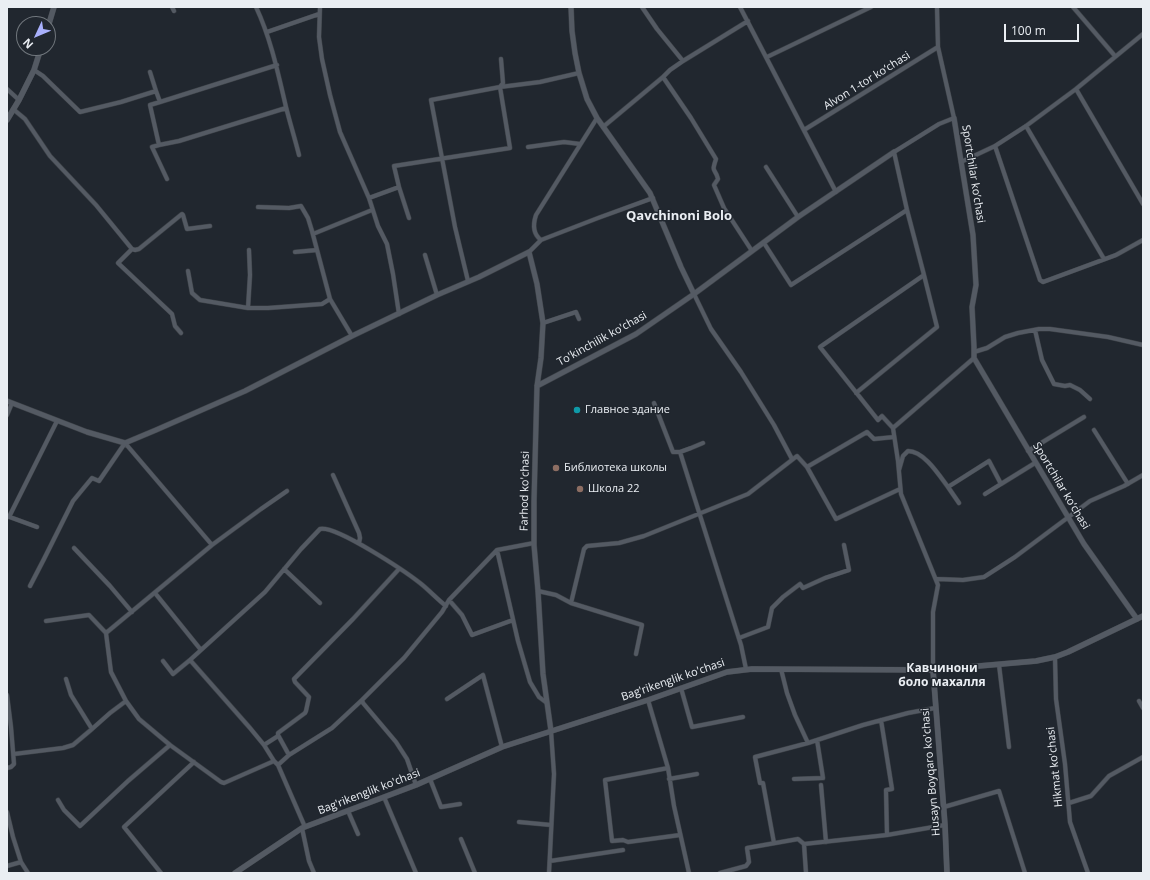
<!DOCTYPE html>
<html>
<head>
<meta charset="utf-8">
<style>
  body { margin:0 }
  #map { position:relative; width:1150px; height:880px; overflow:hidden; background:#21272f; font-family:"Open Sans",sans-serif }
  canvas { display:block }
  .frame { position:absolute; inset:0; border:8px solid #eaeef3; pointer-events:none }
  .north { position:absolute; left:16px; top:16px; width:40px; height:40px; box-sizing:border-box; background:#21272f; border:1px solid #71777d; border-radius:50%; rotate:226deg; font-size:11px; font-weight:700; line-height:16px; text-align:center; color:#eaeef3 }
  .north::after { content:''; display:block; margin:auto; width:14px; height:18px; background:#a9b0fc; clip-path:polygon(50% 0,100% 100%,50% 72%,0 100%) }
  .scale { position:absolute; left:1004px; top:24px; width:75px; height:18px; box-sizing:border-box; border:2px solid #eaeef3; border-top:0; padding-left:5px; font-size:12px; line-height:14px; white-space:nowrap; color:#eaeef3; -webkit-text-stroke:3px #21272f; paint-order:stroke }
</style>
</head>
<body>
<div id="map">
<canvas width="1150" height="880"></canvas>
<div class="frame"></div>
<div class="north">N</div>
<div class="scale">100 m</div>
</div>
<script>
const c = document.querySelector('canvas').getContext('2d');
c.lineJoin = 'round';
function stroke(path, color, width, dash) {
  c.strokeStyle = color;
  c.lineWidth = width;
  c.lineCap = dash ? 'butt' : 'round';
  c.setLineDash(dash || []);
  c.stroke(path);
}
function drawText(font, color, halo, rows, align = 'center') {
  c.font = font + ' "Open Sans",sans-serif';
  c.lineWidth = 3;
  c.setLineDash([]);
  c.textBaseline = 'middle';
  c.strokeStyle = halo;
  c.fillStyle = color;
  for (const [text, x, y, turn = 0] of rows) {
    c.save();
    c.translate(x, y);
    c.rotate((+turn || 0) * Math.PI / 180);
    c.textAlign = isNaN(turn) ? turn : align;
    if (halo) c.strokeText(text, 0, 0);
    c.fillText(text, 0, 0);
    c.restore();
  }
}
const minor = new Path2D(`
  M172 7 174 11
  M256 7C271 39 278 73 286 107 290 123 295 139 299 155
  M320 7 319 37 322 59 330 95 340 132 369 198 378 226 387 244 393 274 399 314
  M642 7 657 29 683 61
  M740 7 836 192
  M1073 7 1115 56
  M748 21 683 61 670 70 663 77 691 118 716 159C711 174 715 167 718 179L714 185 724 208 752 251
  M267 32 319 14
  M1143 34 1076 89 1143 204
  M767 57 871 7
  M34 70 43 76 80 112 121 102 156 91 160 102 277 65
  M150 72 156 91
  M7 89 19 100
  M1076 89 1026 126 995 146 1040 280 1043 282 1116 255 1143 240
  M160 102 150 105 159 145 179 141 286 108
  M13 109 25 119 50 156 96 205 132 249 135 250 139 249 182 214 183 215 187 229 210 226
  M1026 126 1104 259
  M603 127 663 77
  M804 130 938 47
  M159 145 152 147 167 179
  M528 147 564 142 580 144
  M961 162 995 146
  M766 167 798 217
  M399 187 394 166 510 148 500 87 503 83 501 59
  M369 198 399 187 409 218
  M258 207 289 208 301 206 308 218 312 231 330 299 352 336
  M313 234 372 210
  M541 240C533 234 533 224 536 215L597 118
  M764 243 791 285 907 210
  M132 249 118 263 172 314 175 326 181 333
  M295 252 317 250
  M529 252 541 240 598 218 653 198
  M425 255 437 295
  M188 271 192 293 200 300 248 308H268L322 304 330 299
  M468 281 455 227 431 100 500 87 540 82 579 73
  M694 294 711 329 741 372 774 425 792 459
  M248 308 250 275 249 250
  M543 323 576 312 579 319
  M1035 330 1042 360 1054 384 1065 386 1070 385 1080 390 1090 399
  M974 352 987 348 1005 337 1018 333 1039 329H1050L1108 337 1143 345
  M856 393 937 327 924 275
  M654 403 673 452H680L741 645 746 669
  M7 415 12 403
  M893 428 974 358
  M1094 430 1128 484
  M1028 451 1084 417
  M680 452 691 448 703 443
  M807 467 867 432 874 439 894 437
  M899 470 903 456 908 451C924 451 939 475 948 487L989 461 1001 484 1035 463
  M333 475 359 533 360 538 359 543
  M948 487 959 503
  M985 494 1001 484
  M7 516 37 527
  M9 517 57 421
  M74 548 110 586 132 612
  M497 550 518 641 530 682 539 697 547 703
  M284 569 320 603
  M937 579 963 580 984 577 1015 557 1090 501 1124 486 1143 475
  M30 586 44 559 73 501 92 478 99 481 125 443 212 545
  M538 591 556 595 571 603 642 625 636 654
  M155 593 201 650
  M449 600 462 615 472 635 513 620
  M571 603 584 549 587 546 619 543 644 536 748 494 797 456 807 467 836 519 900 489
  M46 621 89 615 106 633
  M739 638 768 627 772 608 783 597 800 584 803 588 825 578 849 570 844 545
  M1055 657 1056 699 1065 764 1070 822 1088 873
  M163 661 173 674 190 660
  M999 665 1009 747
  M781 669 787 693 795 715 808 743
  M933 670V612L938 585 901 494 898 461 893 428 882 416 878 420 820 347 924 275 907 210 894 152 939 124 954 118 938 47 937 7
  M66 679 71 695 92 729 110 713 126 701
  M681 688 692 727 743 717
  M7 695 11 727 14 764 11 767 7 768
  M447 699 483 675 502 747
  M648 700 668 768 674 806 689 873
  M1139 701 1143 708
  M881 720 892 789 886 790 887 835
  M170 745 139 719 126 701 111 672 106 633 212 545 261 509 287 491
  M264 745 278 736
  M14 754 63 748 73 745 92 729
  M289 755 278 735V733L305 713 306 711 309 697 295 682 294 679 296 677 353 619 399 569
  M274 761 264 745 250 728 190 660 265 592 301 549 320 529C336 525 406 572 420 583 429 590 437 599 446 606
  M668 768 605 780 612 841 623 840 628 842 680 835
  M430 779 441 807 460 804
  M669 779 697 774
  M794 779 823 778 817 740
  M416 785 407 759 396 742 363 703 362 700 404 658 442 612 449 600 497 550 534 543
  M821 785 826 842
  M384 797 416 873
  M58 800 64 810 80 826 128 781 170 745 221 782 224 783 274 761 278 765
  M1069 803 1091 796 1109 776 1143 757
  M944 807 999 791 1025 873
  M348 811 358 834
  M7 812 13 837 21 862 7 866
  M519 822 551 825
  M305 827 278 765 289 755 332 728 362 700
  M302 828 309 861 314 873
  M461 839 475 873
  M774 843 763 783H760L755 757 808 743 863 725 908 713 935 708
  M804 844 887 835 945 825
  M550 861 623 850
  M21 862 28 873
  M161 873 124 827 194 762
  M549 873 554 774 551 731
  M720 873 746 866 749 862 747 848 798 839 804 844 806 873`);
const tertiary = new Path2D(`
  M571 7 572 31 575 53 579 73 587 99 597 118 650 193 681 267 694 294
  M954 118 973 235 976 285 972 307 974 347V358L1084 544 1137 619
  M537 386 636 334 694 294 798 217 894 152
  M7 401 87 432 125 443 156 430 245 391 352 336 437 295 479 277 529 252 537 284 543 323 541 358 537 386 534 501V545L538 591 543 674 551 731`);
const secondary = new Path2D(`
  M48 27 54 7
  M7 120 19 100 34 70 41 48
  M933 670 945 825 947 873
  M235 873 302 828 416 785 502 747 648 700 727 672 752 669 933 670 1036 661 1055 657 1068 652 1143 616`);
stroke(minor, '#3c4147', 5);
stroke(tertiary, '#3c4147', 6);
stroke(secondary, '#3c4147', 6);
stroke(minor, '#545a63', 4);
stroke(tertiary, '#545a63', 5);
stroke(secondary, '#545a63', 5.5);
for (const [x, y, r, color] of [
  [577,410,4,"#0f9aa8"],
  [556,468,4,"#8d6e63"],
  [580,489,4,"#8d6e63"]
]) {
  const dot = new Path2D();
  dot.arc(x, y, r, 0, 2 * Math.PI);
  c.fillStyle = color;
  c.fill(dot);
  stroke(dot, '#21272f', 1.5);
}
drawText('11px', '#eaeef3', '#21272f', [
  ["Alvon 1-tor ko‘chasi",867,81,-32],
  ["Sportchilar ko‘chasi",973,174,81],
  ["To'kinchilik ko'chasi",602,339,-29],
  ["Sportchilar ko‘chasi",1061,486,59],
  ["Farhod ko'chasi",525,491,-89],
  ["Bag'rikenglik ko'chasi",673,680,-19],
  ["Hikmat ko'chasi",1055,767,-96],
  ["Husayn Boyqaro ko'chasi",931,772,-95],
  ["Bag'rikenglik ko'chasi",369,792,-21]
]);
drawText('11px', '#eaeef3', '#21272f', [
  ["Главное здание",585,410],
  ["Библиотека школы",564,468],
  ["Школа 22",588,489]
], 'left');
drawText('bold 12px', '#eaeef3', '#21272f', [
  ["Кавчинони",942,669],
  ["боло махалля",942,683]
]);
drawText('bold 13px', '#eaeef3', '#21272f', [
  ["Qavchinoni Bolo",679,216]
]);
</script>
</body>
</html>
